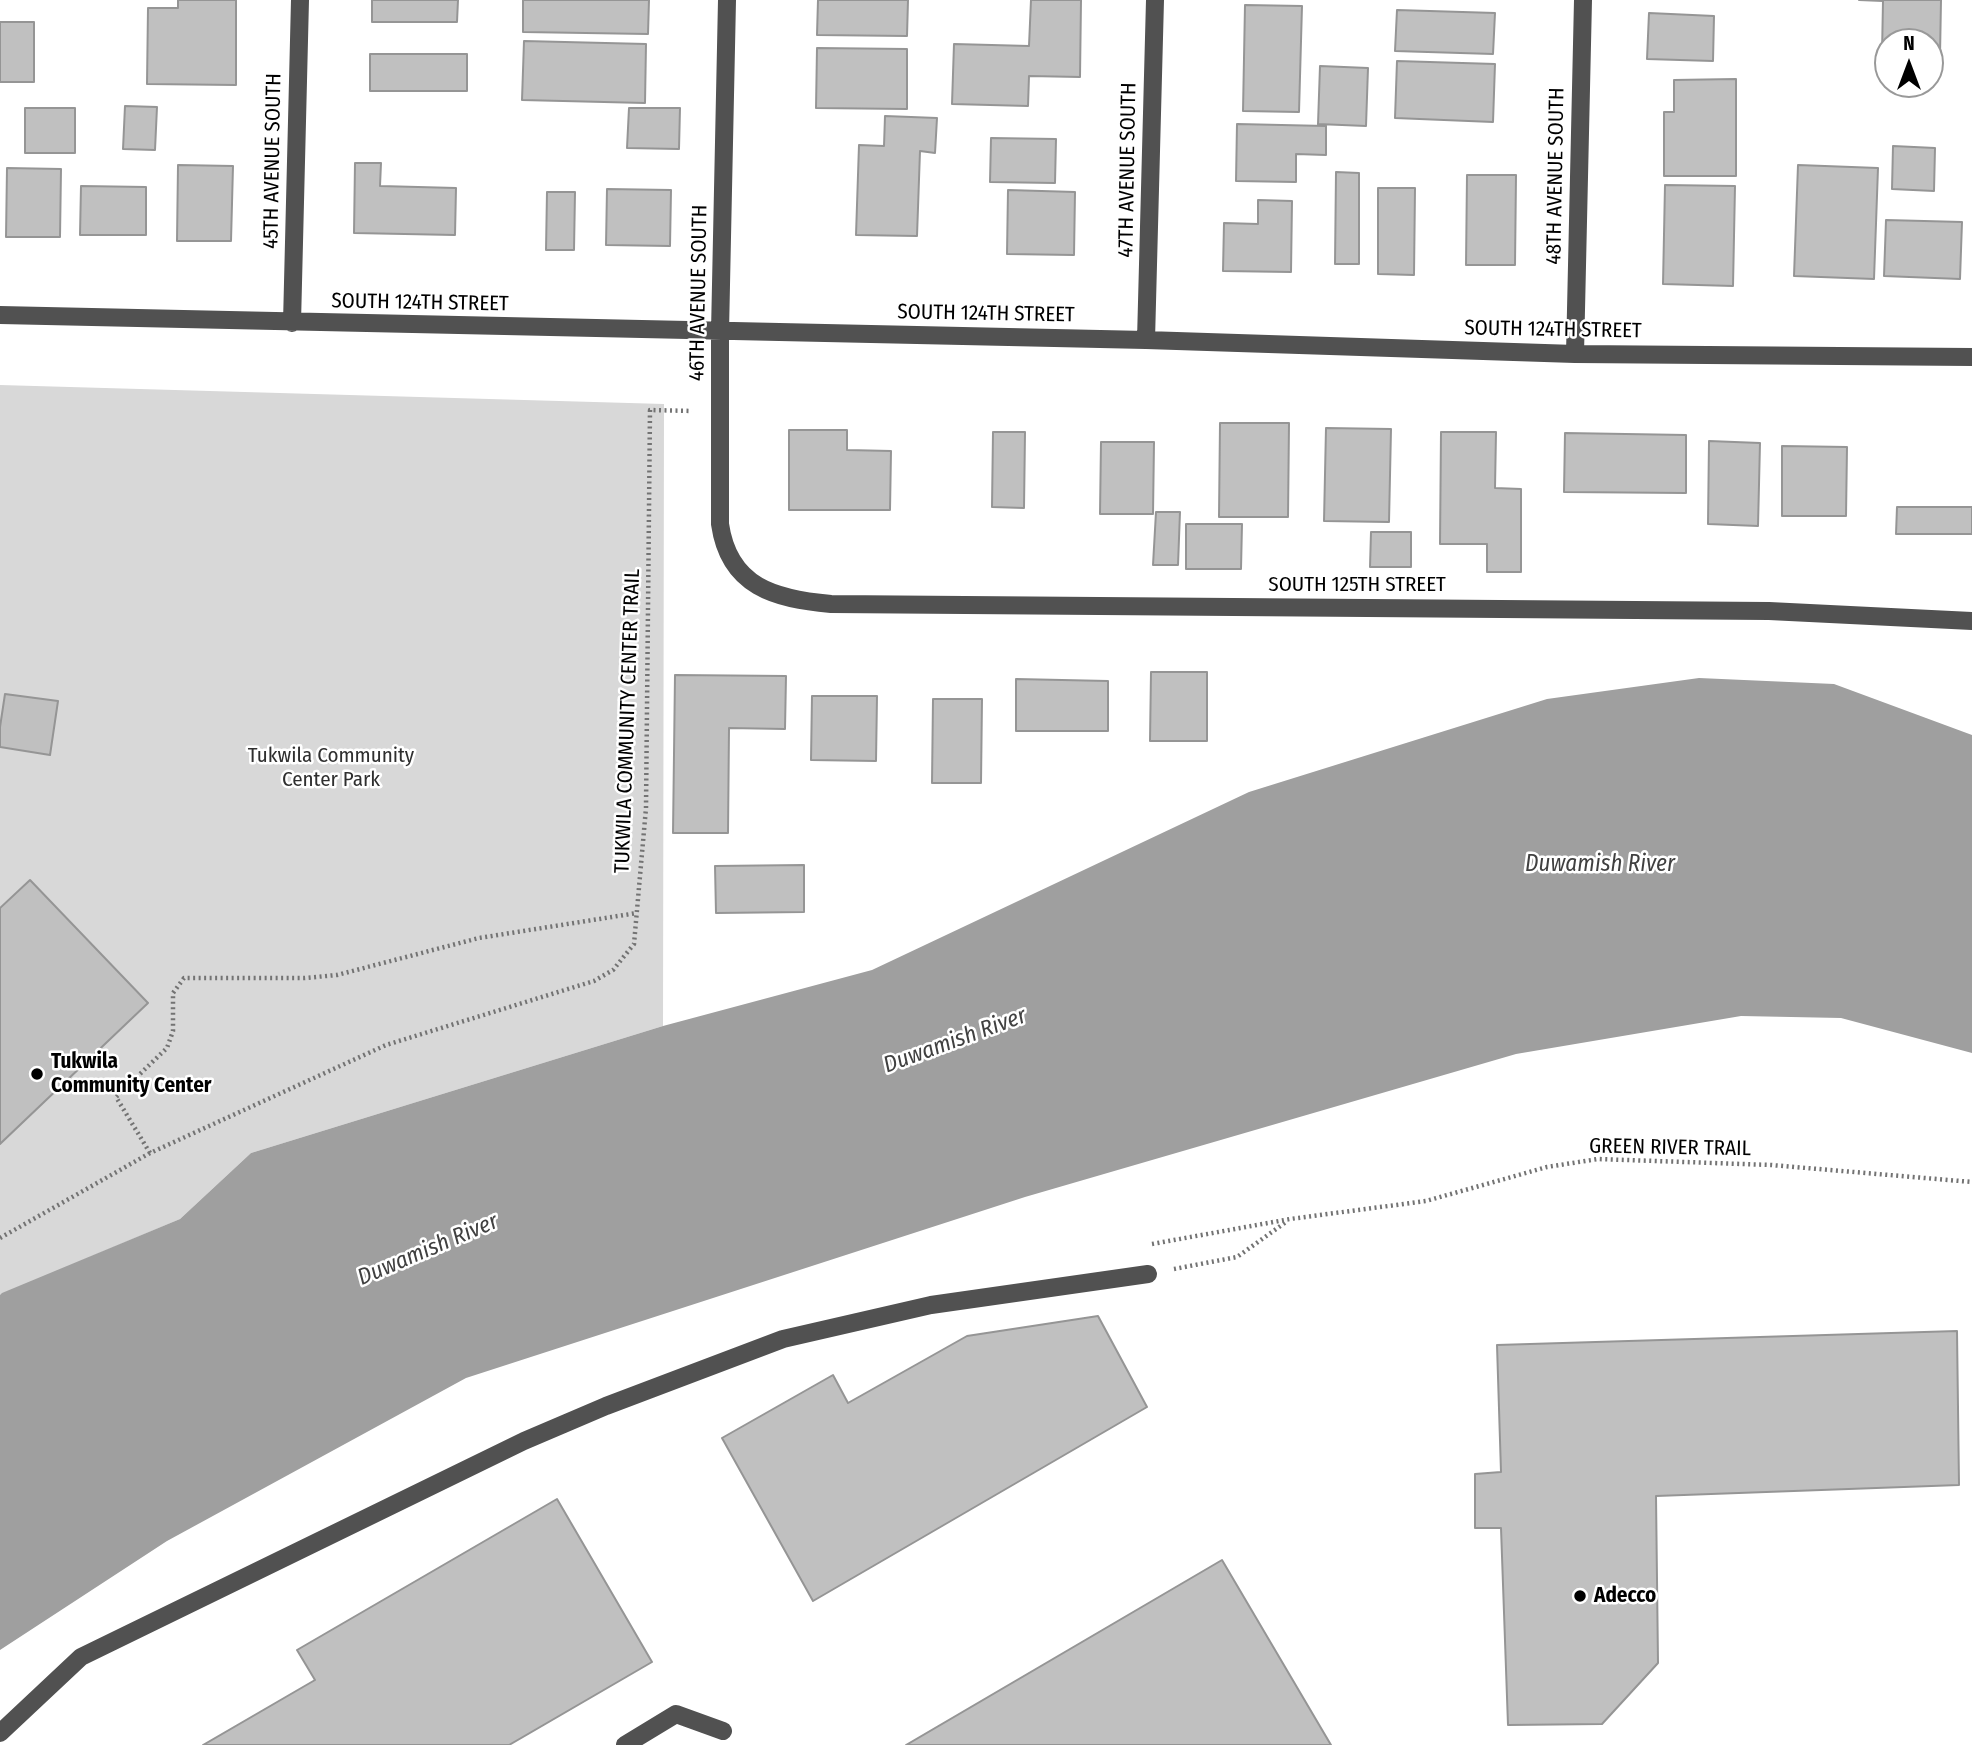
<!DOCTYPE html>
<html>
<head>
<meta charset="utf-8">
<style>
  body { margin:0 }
  #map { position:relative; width:1972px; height:1745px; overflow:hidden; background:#fff; font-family:"Fira Sans Condensed",sans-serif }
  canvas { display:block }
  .north { position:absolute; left:1874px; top:28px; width:70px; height:70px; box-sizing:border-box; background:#fff; border:2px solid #999; border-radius:50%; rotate:0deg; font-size:19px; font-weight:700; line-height:28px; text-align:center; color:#000 }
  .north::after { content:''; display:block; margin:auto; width:24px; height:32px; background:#000; clip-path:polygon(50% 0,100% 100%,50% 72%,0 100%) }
</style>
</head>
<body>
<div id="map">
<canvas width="1972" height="1745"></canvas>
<div class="north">N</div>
</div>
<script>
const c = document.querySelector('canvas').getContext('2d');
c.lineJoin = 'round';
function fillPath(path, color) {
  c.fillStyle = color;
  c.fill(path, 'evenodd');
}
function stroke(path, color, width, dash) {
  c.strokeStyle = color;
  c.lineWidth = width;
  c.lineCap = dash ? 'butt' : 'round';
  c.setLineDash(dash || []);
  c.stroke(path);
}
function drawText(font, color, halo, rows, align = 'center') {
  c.font = font + ' "Fira Sans Condensed",sans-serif';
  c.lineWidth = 5;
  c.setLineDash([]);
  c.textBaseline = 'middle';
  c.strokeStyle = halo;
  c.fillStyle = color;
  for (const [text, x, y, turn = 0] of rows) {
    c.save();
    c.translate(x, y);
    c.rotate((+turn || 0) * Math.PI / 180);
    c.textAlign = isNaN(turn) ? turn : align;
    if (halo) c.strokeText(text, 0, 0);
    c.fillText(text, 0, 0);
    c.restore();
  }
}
fillPath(new Path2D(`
  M0 385 664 404 663 1026 251 1153 180 1219 0 1295Z`), '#d8d8d8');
fillPath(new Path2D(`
  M1699 678 1834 684 1972 735V1053L1841 1018 1741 1016 1516 1054 1025 1197 466 1378 167 1541 0 1650V1295L2 1293 180 1219 251 1153 663 1026 872 970 1249 792 1547 699Z`), '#9f9f9f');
const building = new Path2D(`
  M178 0H236V85L147 84 148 8H178Z
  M372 0H458L457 22H372Z
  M523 0H649L648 34 523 32Z
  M818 0H908L907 36 817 35Z
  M1031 0H1081L1080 77 1029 76 1028 106 952 104 954 44 1029 46Z
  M1859 0H1941L1940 56 1930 55V42H1888V54H1882L1883 1Z
  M1245 5 1302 6 1299 112 1243 111Z
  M1397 10 1495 13 1493 54 1395 51Z
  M1649 13 1714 16 1713 61 1647 59Z
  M0 22H34V82H0Z
  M524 41 646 44 645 103 522 100Z
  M817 48 907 49V109L816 108Z
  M370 54H467V91H370Z
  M1397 61 1495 64 1493 122 1395 118Z
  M1320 66 1368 68 1366 126 1318 124Z
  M1736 79V176H1664V112H1674V80Z
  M125 106 157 107 155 150 123 149Z
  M25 108H75V153H25Z
  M629 108H680L679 149 627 148Z
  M885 116 937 118 935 153 920 151 917 236 856 235 859 145 884 146Z
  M1237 124 1326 126V155L1296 154V182L1236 181Z
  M991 138 1056 139 1055 183 990 182Z
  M1893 146 1935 148 1934 191 1892 189Z
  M355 163H381L380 186 456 188 455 235 354 233Z
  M178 165 233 166 231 241H177Z
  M1798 165 1878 168 1874 279 1794 276Z
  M7 168 61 169 60 237H6Z
  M1336 172 1359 173V264H1335Z
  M1467 175H1516L1515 265H1466Z
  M1665 185 1735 186 1733 286 1663 284Z
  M81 186 146 187V235H80Z
  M1378 188H1415L1414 275 1378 274Z
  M607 189 671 190 670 246 606 245Z
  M1008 190 1075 192 1074 255 1007 254Z
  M547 192H575L574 250H546Z
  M1258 200 1292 201 1291 272 1223 271 1224 223 1258 224Z
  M1886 220 1962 222 1960 279 1884 276Z
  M1220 423H1289L1288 517H1219Z
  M1326 428 1391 429 1389 522 1324 521Z
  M789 430H847V450L891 451 890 510H789Z
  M993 432H1025L1024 508 992 507Z
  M1441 432H1496L1495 488 1521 489V572H1487V544H1440Z
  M1565 433 1686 435V493L1564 492Z
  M1709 441 1760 443 1758 526 1708 524Z
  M1101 442H1154L1153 514H1100Z
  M1782 446 1847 447 1846 516H1782Z
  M1897 507H1972V534H1896Z
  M1156 512H1180L1178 565H1153Z
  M1186 524H1242L1241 569H1186Z
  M1371 532H1411V567H1370Z
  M1151 672H1207V741H1150Z
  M675 675 786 676 785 729 729 728 728 833H673Z
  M1016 679 1108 681V731H1016Z
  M5 694 58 701 50 755 0 747V727Z
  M812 696H877L876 761 811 760Z
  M933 699H982L981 783H932Z
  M804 865V912L716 913 715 866Z
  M30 880 148 1003 0 1144V908Z
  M1098 1316 1147 1407 813 1601 722 1438 833 1375 848 1403 967 1336Z
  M1957 1331 1959 1485 1656 1496 1658 1663 1602 1724 1508 1725 1501 1528H1475V1474L1501 1472 1497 1345Z
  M557 1499 652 1662 509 1745H203L315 1680 297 1650Z
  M1222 1560 1331 1745H906Z`);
fillPath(building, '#c0c0c0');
stroke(building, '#959595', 2);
stroke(new Path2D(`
  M150 1153 116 1097 167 1048 173 1031V993L184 978H305L337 975 479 938 637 913
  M0 1238 150 1153 386 1045 594 981 613 970 634 944 646 808 650 410 692 411
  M1152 1244 1290 1219 1426 1201 1547 1167 1598 1159 1771 1165 1972 1182
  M1174 1269 1237 1257 1286 1222`), '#737373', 4.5, [2, 3.5]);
stroke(new Path2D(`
  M727 0 720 332V524C729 587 775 599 831 604L1769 611 1972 621
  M0 315 1146 340 1575 354 1972 357
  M292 323 300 0
  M1146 340 1155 0
  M1575 354 1583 0
  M0 1733 81 1657 524 1441 606 1406 783 1339 931 1305 1148 1274
  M625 1745 676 1714 723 1731`), '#515151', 18);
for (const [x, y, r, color] of [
  [37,1074,7,"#000"],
  [1580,1596,7,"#000"]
]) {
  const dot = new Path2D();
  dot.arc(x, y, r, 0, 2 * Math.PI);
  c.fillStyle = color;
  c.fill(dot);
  stroke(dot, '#fff', 2.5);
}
drawText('21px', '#000', '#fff', [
  ["45TH AVENUE SOUTH",273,161,-89],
  ["47TH AVENUE SOUTH",1128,170,-89],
  ["48TH AVENUE SOUTH",1556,176,-89],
  ["46TH AVENUE SOUTH",699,293,-89],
  ["SOUTH 124TH STREET",420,303,1],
  ["SOUTH 124TH STREET",986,314,1],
  ["SOUTH 124TH STREET",1553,330,1],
  ["SOUTH 125TH STREET",1357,585],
  ["TUKWILA COMMUNITY CENTER TRAIL",628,721,-88],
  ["GREEN RIVER TRAIL",1670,1148,1]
]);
drawText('21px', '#2f2f2f', '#fff', [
  ["Tukwila Community",331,756],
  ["Center Park",331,780]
]);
drawText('bold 21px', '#000', '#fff', [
  ["Tukwila",51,1062],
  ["Community Center",51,1086],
  ["Adecco",1594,1596]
], 'left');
drawText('italic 23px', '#404040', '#fff', [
  ["Duwamish River",1600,865],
  ["Duwamish River",955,1041,-20],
  ["Duwamish River",428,1250,-23]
]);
</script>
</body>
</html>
